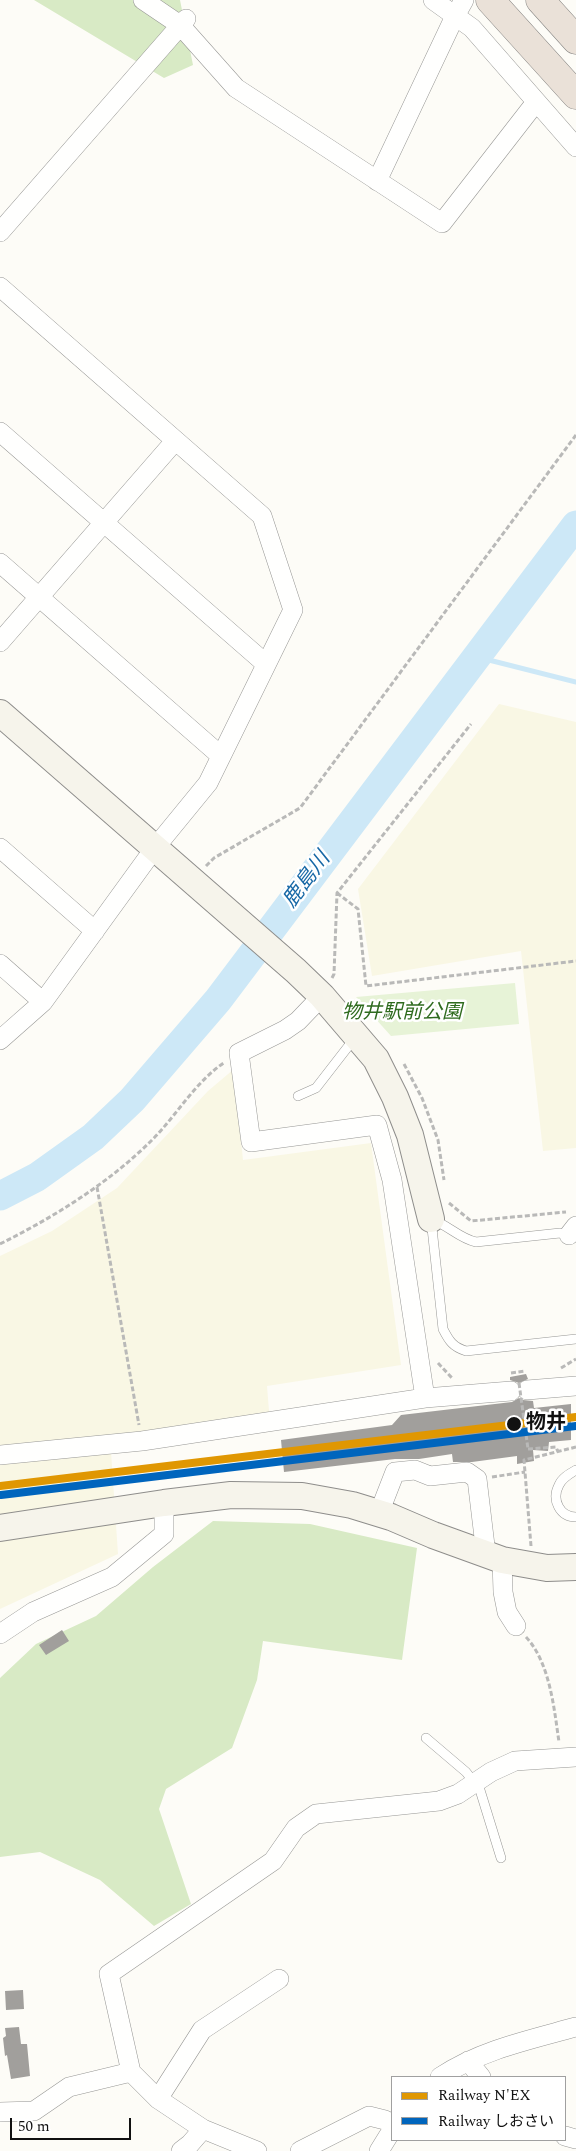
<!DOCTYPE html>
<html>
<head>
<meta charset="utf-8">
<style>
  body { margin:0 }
  #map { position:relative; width:576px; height:2151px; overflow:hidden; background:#fdfcf7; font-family:Spectral,"Noto Sans JP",serif }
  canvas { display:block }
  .legend { position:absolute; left:391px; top:2076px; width:175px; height:65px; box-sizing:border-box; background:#fff; border:1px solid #a0a0a0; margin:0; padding:6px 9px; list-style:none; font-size:15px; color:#111 }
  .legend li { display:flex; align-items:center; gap:10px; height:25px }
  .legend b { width:25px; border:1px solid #a0a0a0 }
  .scale { position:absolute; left:10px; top:2118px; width:121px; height:22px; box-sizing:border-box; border:2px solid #111; border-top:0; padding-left:6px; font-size:15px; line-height:18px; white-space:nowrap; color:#111; -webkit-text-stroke:4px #fff; paint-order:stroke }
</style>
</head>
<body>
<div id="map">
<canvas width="576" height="2151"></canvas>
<ul class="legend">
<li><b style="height:6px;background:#e09702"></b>Railway N'EX</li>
<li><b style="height:6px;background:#0065bd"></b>Railway しおさい</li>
</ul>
<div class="scale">50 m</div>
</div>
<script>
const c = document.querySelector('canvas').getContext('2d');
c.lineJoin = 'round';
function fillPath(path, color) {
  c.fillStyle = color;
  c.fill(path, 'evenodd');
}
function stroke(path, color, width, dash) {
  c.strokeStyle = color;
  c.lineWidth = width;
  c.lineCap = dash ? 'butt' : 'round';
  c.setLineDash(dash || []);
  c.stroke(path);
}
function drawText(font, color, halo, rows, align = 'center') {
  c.font = font + ' Spectral,"Noto Sans JP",serif';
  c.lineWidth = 5;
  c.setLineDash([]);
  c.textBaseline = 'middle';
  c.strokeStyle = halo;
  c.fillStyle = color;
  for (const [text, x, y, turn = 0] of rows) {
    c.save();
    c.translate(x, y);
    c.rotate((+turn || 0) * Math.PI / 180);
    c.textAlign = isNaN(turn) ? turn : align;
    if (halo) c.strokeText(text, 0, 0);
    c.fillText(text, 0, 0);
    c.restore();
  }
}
fillPath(new Path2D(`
  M499 704 576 722V1148L543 1151 521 951 372 976 358 889Z
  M234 1069 243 1160 371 1143 401 1365 267 1386 270 1423 110 1437 118 1554 0 1609V1256L52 1231 117 1188 208 1091Z`), '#f9f7e4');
fillPath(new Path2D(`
  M515 983 519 1024 391 1036 356 997Z`), '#e7f3d7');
fillPath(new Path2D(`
  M34 0H180L193 65 164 78Z
  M213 1521 310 1524 417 1548 402 1660 263 1641 257 1680 232 1748 166 1789 159 1809 191 1904 154 1926 100 1880 40 1852 0 1857V1678L36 1644 96 1616 153 1567Z`), '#d8eac5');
stroke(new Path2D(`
  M477 657 576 682`), '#cde8f7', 5);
stroke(new Path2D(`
  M0 1196 37 1177 93 1137 132 1100 218 1000 576 525`), '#cde8f7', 29);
fillPath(new Path2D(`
  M526 1374 528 1379 519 1383 510 1380V1377Z
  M519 1398 523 1400 533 1401 534 1408 571 1404V1440L549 1442 548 1451 533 1450 534 1461 517 1464V1456L472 1462H453L452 1454 419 1459H395L284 1472 281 1440 392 1425 401 1415 512 1402Z
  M62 1630 69 1641 46 1655 39 1645Z
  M23 1990 24 2009 6 2010 5 1991Z
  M19 2027 21 2044H27L30 2076 11 2079 7 2055 5 2056 3 2038 6 2036 5 2028Z`), '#a19f9c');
const lane = new Path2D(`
  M298 1096 316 1088 354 1039
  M571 1236 560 1233 476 1242C460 1239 448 1225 431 1219L443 1329C449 1341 453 1347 466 1351L576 1339
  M576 1470C569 1474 562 1478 559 1485 551 1500 560 1517 576 1517
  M426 1738 466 1772 480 1790 501 1858`);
const street = new Path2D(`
  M143 0 180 25 236 88 442 223 536 102
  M433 0 472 28 576 147
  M377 181 455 16 464 0
  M0 232 186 19
  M0 287 262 516 293 610 208 783 154 849 43 1002 0 1040
  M0 432 266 664
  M0 563 221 756
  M0 642 175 441
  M0 848 95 931
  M0 964 43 1002
  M322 996 298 1021 285 1030 239 1053 251 1142 377 1125 392 1180 425 1398
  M569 1235 576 1226
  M527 1390 576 1386
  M0 1455 142 1441 425 1398 511 1391
  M379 1513 395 1472 415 1470 430 1476 467 1472 477 1479 486 1554
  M502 1560 503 1592 507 1612 516 1626
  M0 1634 33 1612 112 1577 164 1534V1503
  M468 2061 481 2077
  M440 2077C481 2050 529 2040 576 2027
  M158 2099 202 2030 279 1979
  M0 2112 34 2111 69 2087 131 2072
  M565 2136 576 2139
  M181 2151 190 2144 203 2129
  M257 2151 203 2129 158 2099 131 2072 109 1974 273 1861 296 1828 316 1814 439 1801 458 1794 491 1772 515 1761 576 1757
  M300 2151 369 2116 385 2120 392 2124
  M379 2151 392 2130`);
const secondary = new Path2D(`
  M0 713 296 971 322 996 376 1059 395 1097 410 1135 431 1219
  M0 1528 164 1503 231 1495 302 1496 352 1505 391 1517 433 1535 502 1560 547 1568 576 1567`);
const highway = new Path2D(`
  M490 0 576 95
  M540 0 576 40`);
stroke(lane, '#979795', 10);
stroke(street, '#979795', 20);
stroke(secondary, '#8e8d8b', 28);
stroke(highway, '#858482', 29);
stroke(new Path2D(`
  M206 866 214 858 300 808 576 435
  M337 893 358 909 366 986 576 961
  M332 978 334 974 337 893 471 724
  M404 1064 422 1098 438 1140 444 1180
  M97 1187 139 1425
  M449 1203 471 1221 566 1212
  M0 1244C54 1217 109 1183 152 1140 177 1115 195 1082 225 1062
  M438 1363 452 1378
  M561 1368 576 1359
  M511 1373 525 1371
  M520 1426 525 1425
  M528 1449 556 1447 558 1452
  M492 1477 525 1472
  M531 1546 524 1460 576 1447
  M526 1637C550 1663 554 1708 559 1742`), '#b9b9b8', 3, [5, 2.5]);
stroke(lane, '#fffffe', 9);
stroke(street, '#fffffe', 19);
stroke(secondary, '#f6f4eb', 26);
stroke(highway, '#eae1d8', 28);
stroke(new Path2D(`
  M519 1383 528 1449`), '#b9b9b8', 3, [5, 2.5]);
stroke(new Path2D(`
  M0 1486 576 1417`), '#e09702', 8);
stroke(new Path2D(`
  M1 1495 576 1426`), '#0065bd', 8);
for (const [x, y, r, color] of [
  [514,1424,8,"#111"]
]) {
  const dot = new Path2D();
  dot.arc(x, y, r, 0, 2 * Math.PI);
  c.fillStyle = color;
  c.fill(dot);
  stroke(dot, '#fff', 2);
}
drawText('italic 20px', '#2f6b1f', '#fff', [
  ["物井駅前公園",402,1014]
]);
drawText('bold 20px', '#111', '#fff', [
  ["物井",526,1424]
], 'left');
drawText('italic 21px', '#1768a6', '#fff', [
  ["鹿島川",308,881,-53]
]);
</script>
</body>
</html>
